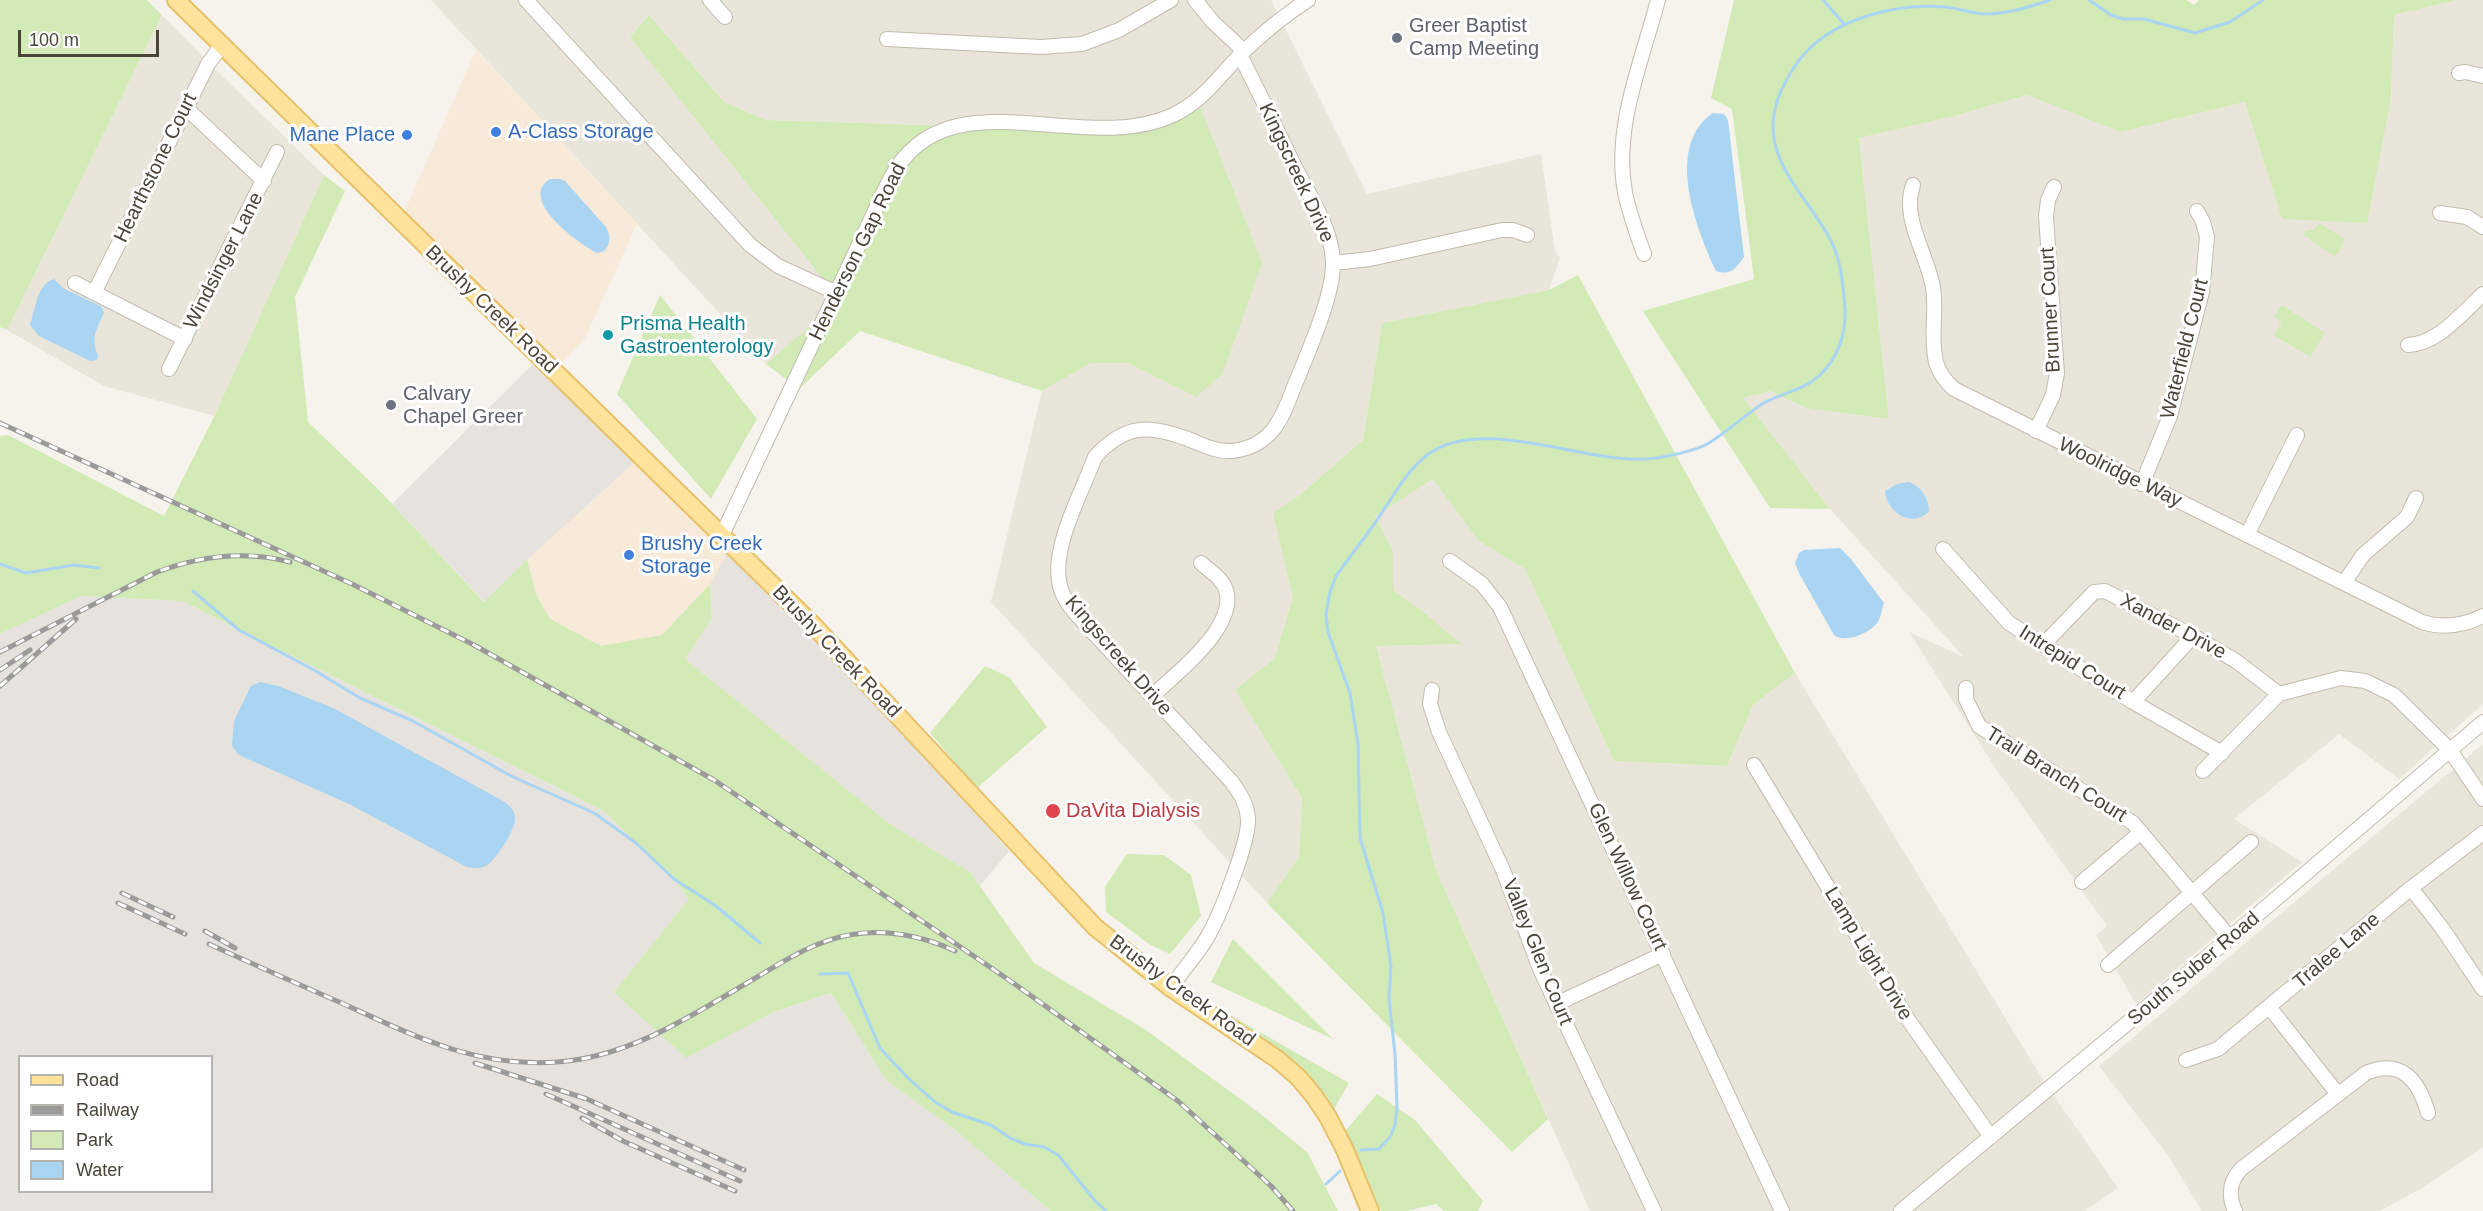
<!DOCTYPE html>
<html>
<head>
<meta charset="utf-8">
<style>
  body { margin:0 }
  #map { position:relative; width:2483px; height:1211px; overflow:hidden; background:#f6f3ec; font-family:Helvetica,sans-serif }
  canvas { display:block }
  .legend { position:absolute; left:18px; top:1055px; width:195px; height:138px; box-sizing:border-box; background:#fff; border:2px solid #b7b4b0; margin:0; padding:8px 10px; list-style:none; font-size:18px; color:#4b4439 }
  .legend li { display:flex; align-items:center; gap:12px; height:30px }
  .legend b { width:30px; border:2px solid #b7b4b0 }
  .scale { position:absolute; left:18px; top:30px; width:141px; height:27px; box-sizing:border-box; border:3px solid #4b4439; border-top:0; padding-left:8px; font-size:18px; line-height:21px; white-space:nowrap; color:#4b4439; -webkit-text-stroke:4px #fff; paint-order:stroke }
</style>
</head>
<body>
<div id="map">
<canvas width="2483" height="1211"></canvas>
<ul class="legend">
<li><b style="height:8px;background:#ffe39c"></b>Road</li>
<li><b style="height:8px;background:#9a9a9a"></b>Railway</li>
<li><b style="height:16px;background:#d2eab5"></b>Park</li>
<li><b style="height:16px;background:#a9d4f2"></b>Water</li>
</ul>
<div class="scale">100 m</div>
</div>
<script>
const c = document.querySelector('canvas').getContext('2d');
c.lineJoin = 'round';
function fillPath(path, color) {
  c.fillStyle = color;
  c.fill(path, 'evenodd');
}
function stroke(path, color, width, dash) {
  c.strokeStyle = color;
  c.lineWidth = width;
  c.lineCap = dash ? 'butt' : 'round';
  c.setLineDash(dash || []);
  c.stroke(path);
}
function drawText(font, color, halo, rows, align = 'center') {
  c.font = font + ' Helvetica,sans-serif';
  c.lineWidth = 6;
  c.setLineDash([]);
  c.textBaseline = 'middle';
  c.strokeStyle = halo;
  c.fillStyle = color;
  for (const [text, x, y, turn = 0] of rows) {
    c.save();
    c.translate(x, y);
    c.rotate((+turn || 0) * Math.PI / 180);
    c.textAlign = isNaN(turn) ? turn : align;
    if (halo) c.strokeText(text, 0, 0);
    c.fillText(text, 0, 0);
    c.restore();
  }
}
fillPath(new Path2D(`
  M431 0H1271L1367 194 1541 154 1555 251 1560 258 1549 290 1382 323 1363 440 1300 495 1274 513 1293 598 1275 659 1235 690 1302 798 1299 857 1267 903 991 602 1042 391 1091 363H1128L1196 397 1113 131 766 120 724 102 649 15 630 37 841 300 766 364Z
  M2457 0H2483V704L2399 779 2339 734 2234 819 2302 862 2136 1004 2096 935 2107 926 1996 769 1909 632 1964 657 1830 509 1742 398 1770 391 1806 408 1889 419 1859 138 1954 116 2027 95 2121 132 2245 102 2282 218 2391 97 2394 15Z
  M162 15 221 75 324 175 215 416 104 386 7 330Z
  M1433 478 1479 541 1525 569 1614 761 1727 766 1753 705 1795 673 2043 1080 2118 1188 2085 1211H1590L1436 870 1376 646 1460 644 1420 609 1393 590V551L1375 516Z
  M2483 744V1147L2422 1188 2380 1211H2202L2167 1154 2099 1066Z`), '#eae5da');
fillPath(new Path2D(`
  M476 50 637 224 585 338 559 366 403 215Z
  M637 460 729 551 710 584 662 635 601 646 550 619 536 594 527 560Z`), '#f7ead8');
fillPath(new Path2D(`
  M535 362 637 460 527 560 485 602 392 504Z
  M729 551 903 732 1009 851 980 886 970 872 890 824 685 659 712 618 710 584Z
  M81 596 182 601 604 811 674 879 689 899 615 991 685 1057 775 1012 831 993 887 1081 954 1129 1051 1211H0V634ZM20 1056H212V1192H20Z`), '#e6e2dd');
fillPath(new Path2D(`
  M0 0H147L162 15 7 330 0 327Z
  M1734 0H2186L2194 5 2199 0H2457L2394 15 2391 97 2367 223 2282 219 2245 102 2121 132 2027 95 1954 116 1859 138 1889 419 1806 408 1770 391 1743 398 1830 509 1770 508 1643 311 1754 279 1732 109 1711 98Z
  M649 15 724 102 766 120 1113 131 1201 109 1262 263 1223 373 1196 397 1128 363H1091L1042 391 860 331 799 389 766 364 840 300 630 37Z
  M324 175 345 191 295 297 308 422 378 489 484 602 527 560 536 594 550 619 601 646 662 635 710 584 712 618 685 659 890 824 970 872 1034 963 1146 1030 1258 1112 1307 1152 1338 1211H1051L954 1129 887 1081 831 993 774 1012 686 1058 614 992 689 899 674 879 604 811 182 601 81 596 0 634V436L8 435 164 516 215 415Z
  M2319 223 2345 239 2338 254 2334 256 2304 235 2306 230H2314Z
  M1578 275 1795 673 1753 705 1727 766 1614 761 1525 569 1479 541 1433 479 1375 516 1393 551V590L1420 609 1461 644 1376 646 1436 870 1548 1119 1512 1152 1267 903 1299 857 1302 798 1235 690 1275 658 1293 598 1273 513 1300 495 1363 440 1382 323 1549 290Z
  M660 295 757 419 711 499 617 394Z
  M2282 305 2325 333 2310 357 2274 335 2282 322 2274 317Z
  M985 666 1009 677 1047 727 977 788 930 733Z
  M1127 854 1164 855 1191 875 1201 916 1170 954 1149 944 1106 912 1105 887Z
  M1233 939 1333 1039 1211 982Z
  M1223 1011 1349 1083 1334 1109 1303 1070Z
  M1377 1094 1415 1120 1483 1201 1478 1211H1444L1436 1204 1407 1211H1381L1346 1130Z`), '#d2eab5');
fillPath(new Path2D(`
  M1713 113 1724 114 1728 120 1744 257C1736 268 1731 276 1716 271 1696 228 1664 146 1713 113Z
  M550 179H560L565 181 606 227C611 236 611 244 604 251L597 253C578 243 517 199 550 179Z
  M54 279 63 288 102 307 104 313C97 328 90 339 98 355L97 360 90 361 39 336 30 325C35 310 37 284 54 279Z
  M1909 482C1921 486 1929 499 1929 511 1912 530 1886 511 1885 491L1897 484Z
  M1840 548 1851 559 1884 603C1882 608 1881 617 1878 622 1870 633 1845 644 1834 635L1800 575 1795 563 1799 553 1804 550Z
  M260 682 278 686 333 708 505 802C510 807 515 810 515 818 516 829 496 860 486 866 480 869 474 868 467 867L349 804 239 755 232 746 234 721 251 686Z`), '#a9d4f2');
stroke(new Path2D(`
  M1823 0 1845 25
  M2089 0 2111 15 2123 19H2144L2195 33 2230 22 2263 0
  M0 564 26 573 74 565 99 568
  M193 591 239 630 314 670 360 698 413 721 511 776 594 813 636 843 674 879 716 906 760 943
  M820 974 848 973 880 1048 908 1078 935 1102 952 1112 991 1125 1010 1138 1025 1144 1044 1147 1058 1155 1096 1202 1106 1211
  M1361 1150 1379 1149 1390 1137 1395 1125 1397 1108 1395 1054 1389 999 1391 966 1383 913 1360 838 1358 744 1350 693 1328 632 1326 614 1330 592 1336 576C1349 558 1362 541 1375 523 1391 500 1406 470 1430 453 1483 416 1584 463 1646 459 1662 458 1696 451 1709 443 1728 431 1744 416 1762 404 1781 393 1803 391 1820 375 1838 358 1846 334 1845 310 1843 286 1842 263 1831 241 1805 191 1753 154 1781 91 1788 76 1795 63 1807 51 1840 17 1899 3 1945 7 1958 8 1972 14 1986 14 2007 14 2030 7 2050 0
  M1326 1184 1340 1171`), '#a9d4f2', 3);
const minor = new Path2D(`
  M526 0 750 245 778 266 837 293
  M710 0 725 17
  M1195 0 1213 22 1244 51
  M887 39 1041 47 1082 44 1119 30 1171 0
  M2459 73 2465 72 2483 76
  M186 108 264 181
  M1913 185C1901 219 1928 255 1933 288 1937 312 1930 338 1936 362 1939 373 1946 382 1954 389L2422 622C2444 629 2463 626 2483 616
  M2440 213 2467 217 2483 227
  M1644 254C1637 234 1629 213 1625 192 1613 128 1642 61 1658 0
  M1333 263 1370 259 1502 230H1513L1527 235
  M75 283 185 339
  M94 293 208 64 222 45
  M2408 345C2439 343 2461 314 2483 294
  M169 369 277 152
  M2036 431 2053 395 2057 373 2046 216 2048 200 2054 187
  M2142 484 2170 416 2202 292 2207 237 2203 222 2197 211
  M722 535 889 181C945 70 1081 158 1173 115 1204 101 1221 73 1244 51 1264 32 1285 15 1308 0
  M2247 535 2297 435
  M1943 549 2009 623 2133 702 2222 753
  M1450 561 1482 584 1500 607 1782 1211
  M2344 583 2363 555 2407 517 2416 498
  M2043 645 2094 592 2105 591 2193 636 2236 661 2279 694
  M1966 688V699L1979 726 2133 823 2230 938
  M1432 690 1430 704 1439 732 1503 870 1540 969 1654 1211
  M1152 696C1176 674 1233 630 1227 594 1225 580 1211 572 1201 563
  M2133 702 2193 636
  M1754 765 1907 1018 1991 1137
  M2203 771 2279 694 2341 678 2365 681 2394 695 2450 750 2483 799
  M2082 882 2141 832
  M2411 888 2442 928 2483 989
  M2108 965 2251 842
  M1171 988C1182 970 1198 954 1208 936 1220 915 1250 840 1248 818 1247 804 1240 793 1231 781L1076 614C1068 604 1061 595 1059 581 1053 544 1082 492 1095 457 1126 422 1152 425 1193 441 1205 446 1218 452 1232 451 1271 447 1282 419 1294 387 1307 355 1334 295 1333 262 1332 227 1307 192 1292 161 1275 126 1258 90 1240 55
  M1556 1004 1663 954
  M2270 1008 2337 1093
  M2186 1060 2218 1049 2411 888 2483 833
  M1901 1211 2230 938 2483 722
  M2235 1211C2228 1195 2229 1182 2241 1169L2366 1073C2402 1058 2419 1081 2428 1113`);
const major = new Path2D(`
  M176 0 814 626 1095 927 1171 988 1277 1059 1298 1077 1314 1096 1328 1117 1345 1150 1370 1211`);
stroke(minor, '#c2bbae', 16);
stroke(major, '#e6c16a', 20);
stroke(minor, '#fff', 14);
stroke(major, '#ffe39c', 16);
const rail = new Path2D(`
  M0 423 352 584 474 645 714 780 1009 980 1178 1101 1271 1186 1293 1211
  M0 652 157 572C200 556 245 550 290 562
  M0 670 30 650
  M0 686 76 619
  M122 893 173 917
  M118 903 185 934
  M205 931 235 948
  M209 944C255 965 300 985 346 1005 416 1037 478 1068 557 1062 632 1057 695 1013 759 976 787 959 816 941 849 935 883 928 924 936 955 951
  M475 1063 587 1099 744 1170
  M546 1094 740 1181
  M582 1118 623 1141 735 1191`);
stroke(rail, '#9a9a9a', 5);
stroke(rail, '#fff', 3, [9]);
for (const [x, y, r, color] of [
  [1397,38,6,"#6b7280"],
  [496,132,6,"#3f7fe0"],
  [407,135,6,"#3f7fe0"],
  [608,335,6,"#0f9aa8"],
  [391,405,6,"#6b7280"],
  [629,555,6,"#3f7fe0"],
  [1053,811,8,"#e0444e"]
]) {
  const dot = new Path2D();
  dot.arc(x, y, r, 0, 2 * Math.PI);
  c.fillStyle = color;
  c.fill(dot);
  stroke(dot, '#fff', 2);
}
drawText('20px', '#5b616d', '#fff', [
  ["Greer Baptist",1409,26],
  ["Camp Meeting",1409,49],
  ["Calvary",403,394],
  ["Chapel Greer",403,417]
], 'left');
drawText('20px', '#366cbe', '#fff', [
  ["A-Class Storage",508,132],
  ["Mane Place",395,135,"right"],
  ["Brushy Creek",641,544],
  ["Storage",641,567]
], 'left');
drawText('20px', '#4b4439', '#fff', [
  ["Hearthstone Court",156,168,-64],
  ["Kingscreek Drive",1296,173,65],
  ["Henderson Gap Road",858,252,-64],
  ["Windsinger Lane",224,261,-63],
  ["Brushy Creek Road",491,310,44],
  ["Brunner Court",2051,310,-93],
  ["Waterfield Court",2185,349,-76],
  ["Woolridge Way",2120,473,26],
  ["Xander Drive",2173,627,28],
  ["Brushy Creek Road",836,652,46],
  ["Kingscreek Drive",1118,656,49],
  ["Intrepid Court",2072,663,32],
  ["Trail Branch Court",2056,775,32],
  ["Glen Willow Court",1627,877,65],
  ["Tralee Lane",2337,951,-40],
  ["Valley Glen Court",1537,952,68],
  ["Lamp Light Drive",1868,954,59],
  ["South Suber Road",2194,969,-40],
  ["Brushy Creek Road",1182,991,36]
]);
drawText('20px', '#0d838f', '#fff', [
  ["Prisma Health",620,324],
  ["Gastroenterology",620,347]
], 'left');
drawText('20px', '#be3a42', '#fff', [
  ["DaVita Dialysis",1066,811]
], 'left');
</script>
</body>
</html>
